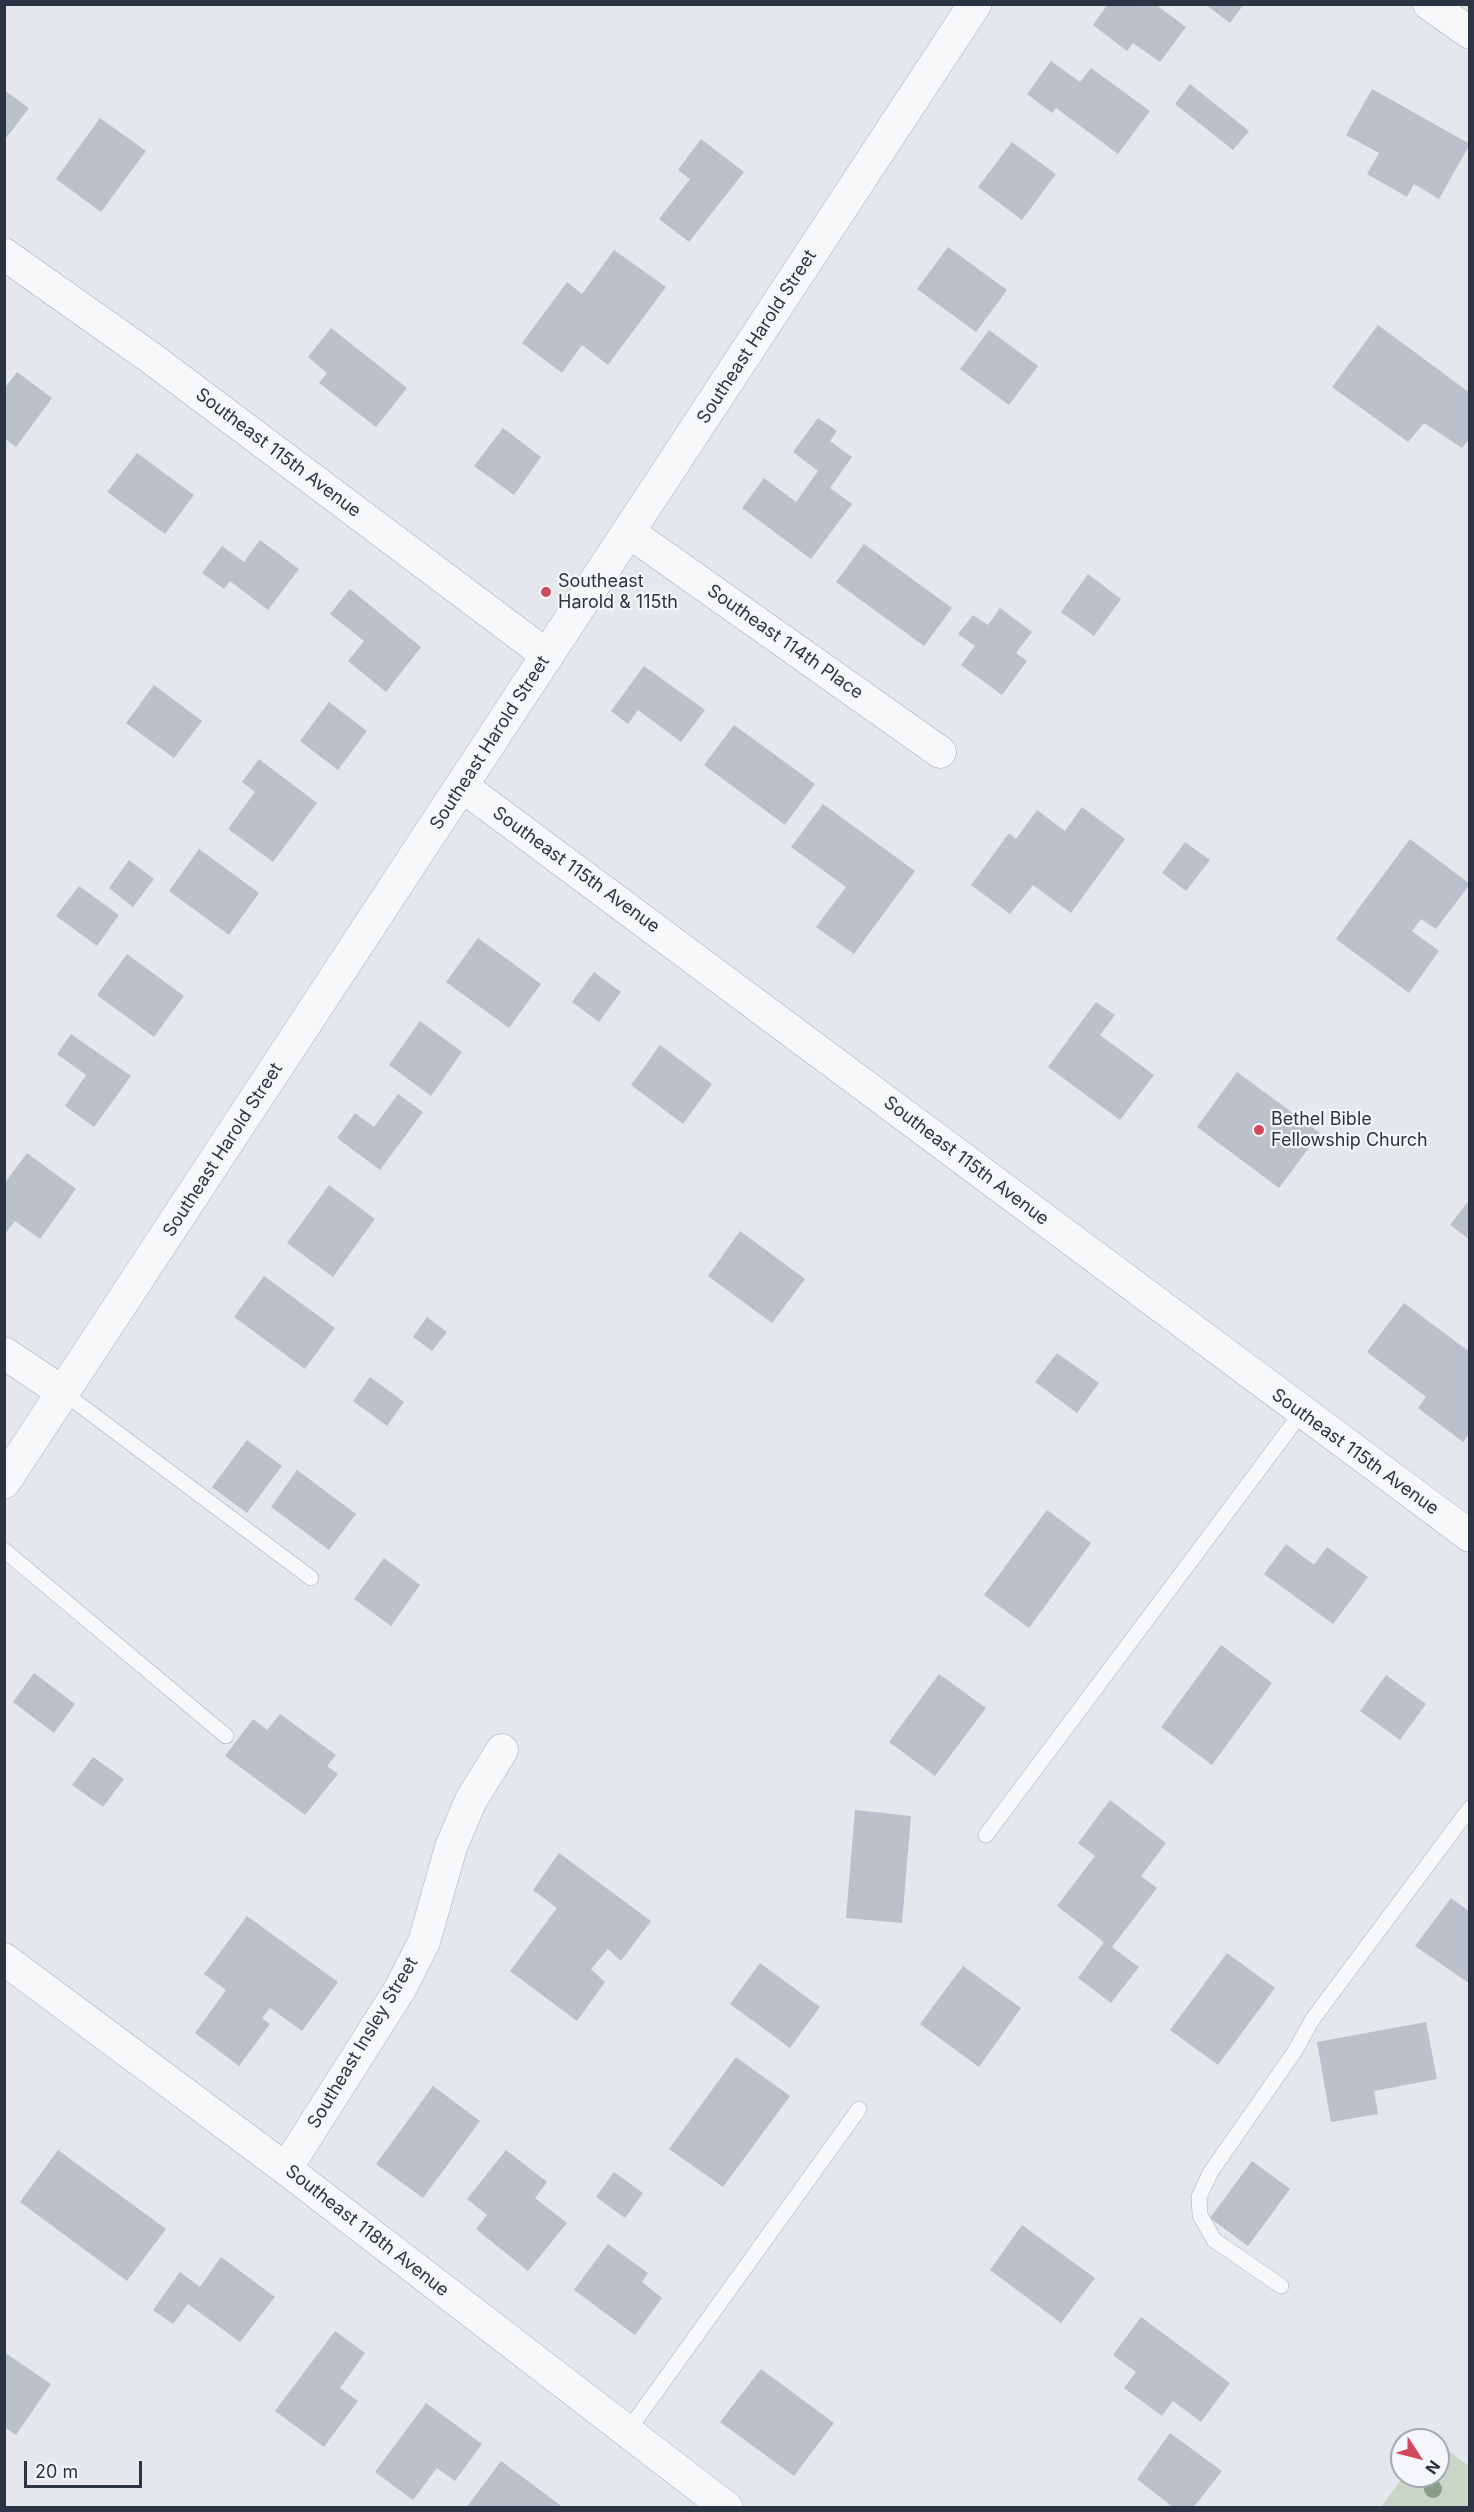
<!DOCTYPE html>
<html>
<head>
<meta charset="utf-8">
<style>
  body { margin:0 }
  #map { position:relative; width:1474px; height:2512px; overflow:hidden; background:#e4e7ec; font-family:Inter,sans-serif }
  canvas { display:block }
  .frame { position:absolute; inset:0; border:6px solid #2b3445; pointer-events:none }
  .north { position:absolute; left:1390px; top:2428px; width:60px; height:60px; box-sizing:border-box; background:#f4f6f9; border:2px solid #a4a8b1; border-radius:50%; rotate:126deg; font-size:16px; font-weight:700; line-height:24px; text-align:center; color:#2b3445 }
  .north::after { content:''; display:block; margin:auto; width:21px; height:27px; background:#d1495b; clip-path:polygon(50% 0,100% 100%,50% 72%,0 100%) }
  .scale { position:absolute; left:24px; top:2461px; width:118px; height:27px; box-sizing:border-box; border:3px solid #2b3445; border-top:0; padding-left:8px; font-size:18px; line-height:21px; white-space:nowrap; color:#2b3445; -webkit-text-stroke:4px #f4f6f9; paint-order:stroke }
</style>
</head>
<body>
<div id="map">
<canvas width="1474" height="2512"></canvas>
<div class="frame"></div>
<div class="north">N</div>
<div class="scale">20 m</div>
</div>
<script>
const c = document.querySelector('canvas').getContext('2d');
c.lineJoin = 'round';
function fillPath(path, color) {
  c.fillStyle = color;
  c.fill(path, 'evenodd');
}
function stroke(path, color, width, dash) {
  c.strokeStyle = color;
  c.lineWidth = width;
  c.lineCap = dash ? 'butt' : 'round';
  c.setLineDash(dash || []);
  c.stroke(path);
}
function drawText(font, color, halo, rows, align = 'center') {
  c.font = font + ' Inter,sans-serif';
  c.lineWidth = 4.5;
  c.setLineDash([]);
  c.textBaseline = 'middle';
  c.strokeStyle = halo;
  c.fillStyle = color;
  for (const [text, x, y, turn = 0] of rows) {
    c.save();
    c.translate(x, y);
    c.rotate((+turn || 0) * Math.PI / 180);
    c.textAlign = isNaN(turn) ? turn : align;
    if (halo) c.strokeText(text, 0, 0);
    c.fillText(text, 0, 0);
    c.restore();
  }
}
fillPath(new Path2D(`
  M1438 2443 1469 2466V2507H1381L1404 2476H1438Z`), '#c9d6c5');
fillPath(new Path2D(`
  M1108 4H1141L1144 7 1146 5H1156L1186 27 1160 62 1133 43 1127 51 1093 25Z
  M1205 4H1244L1230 23Z
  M1051 61 1080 82 1091 68 1150 111 1118 154 1056 108 1052 113 1027 94Z
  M1190 84 1249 131 1233 150 1175 104Z
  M1372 89 1470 144 1439 199 1414 184 1407 197 1367 174 1379 153 1346 135Z
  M4 90 29 108 4 141Z
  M100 118 146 151 101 212 56 179Z
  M701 139 744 172 689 242 659 219 690 179 678 170Z
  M1012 142 1056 174 1022 220 978 187Z
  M948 247 1007 290 976 332 917 289Z
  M614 250 666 287 608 365 582 345 562 373 522 343 567 282 582 294Z
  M1378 325 1470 393V438L1462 448 1424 423 1408 442 1332 387Z
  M331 328 407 388 376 427 319 383 327 373 308 357Z
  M989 330 1038 366 1009 405 960 369Z
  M17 372 52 398 16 447 4 438V389Z
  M818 418 837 431 830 441 852 457 830 488 852 504 811 559 742 508 764 478 796 502 818 471 793 452Z
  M503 428 541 457 514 495 474 466Z
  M137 453 194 495 165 534 107 492Z
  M260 540 299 569 268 610 230 581 224 589 202 573 222 546 244 562Z
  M864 544 952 608 924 646 836 582Z
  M1088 574 1121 599 1094 636 1061 612Z
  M350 589 421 647 386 692 348 661 364 641 330 614Z
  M1000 608 1032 632 1016 653 1027 661 1002 695 961 665 975 646 958 634 973 615 988 625Z
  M644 666 705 710 681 742 638 710 628 724 611 711Z
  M154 685 202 721 174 758 126 723Z
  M329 702 367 731 338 770 300 741Z
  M734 725 815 784 785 825 704 765Z
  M259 759 317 803 273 862 228 829 255 792 242 782Z
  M823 804 915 871 854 954 816 927 846 887 791 847Z
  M1082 807 1125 839 1071 913 1033 885 1010 914 971 885 1009 833 1016 839 1037 810 1065 831Z
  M1410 839 1470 884 1436 929 1421 919 1412 931 1439 951 1409 993 1336 939Z
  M1185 842 1210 860 1186 891 1162 873Z
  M199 849 259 893 229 935 169 891Z
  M129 860 154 879 133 907 109 888Z
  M79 886 119 915 97 946 56 916Z
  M478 938 541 984 509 1028 446 982Z
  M127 954 184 996 154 1037 97 995Z
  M594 972 621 992 599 1022 572 1002Z
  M1096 1002 1115 1015 1100 1035 1154 1075 1120 1120 1048 1067Z
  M420 1021 462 1052 431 1096 389 1065Z
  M71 1034 131 1076 94 1127 65 1106 86 1075 57 1054Z
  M660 1045 712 1084 683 1124 631 1085Z
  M1237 1072 1320 1133 1279 1188 1197 1127Z
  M398 1094 423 1112 380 1170 337 1138 355 1113 374 1127Z
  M27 1153 76 1189 40 1239 15 1221 4 1235V1184Z
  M329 1185 375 1219 333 1277 287 1243Z
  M1470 1199V1240L1450 1225Z
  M740 1231 805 1279 772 1323 708 1276Z
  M264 1276 335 1328 305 1369 234 1317Z
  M1404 1303 1467 1350 1470 1347V1433L1463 1442 1418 1408 1426 1397 1367 1352Z
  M427 1317 447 1332 432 1351 413 1337Z
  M1057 1353 1099 1383 1077 1413 1035 1382Z
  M370 1377 404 1402 387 1426 353 1401Z
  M247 1440 282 1466 247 1513 212 1487Z
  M297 1470 356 1514 329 1550 271 1507Z
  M1047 1510 1091 1543 1029 1628 984 1595Z
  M1286 1544 1314 1565 1327 1547 1368 1577 1333 1624 1264 1574Z
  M384 1558 420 1585 391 1626 354 1599Z
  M1221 1645 1272 1683 1212 1765 1161 1727Z
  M34 1673 75 1704 54 1733 13 1702Z
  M939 1674 986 1708 935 1776 889 1742Z
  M1386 1675 1426 1704 1400 1740 1360 1711Z
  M280 1714 336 1755 327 1766 338 1774 305 1815 225 1756 253 1719 267 1730Z
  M93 1757 124 1779 103 1807 72 1785Z
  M1110 1800 1166 1843 1141 1876 1157 1888 1112 1947 1139 1967 1111 2003 1078 1978 1104 1942 1057 1906 1095 1856 1078 1843Z
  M855 1810 911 1816 902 1923 846 1918Z
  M559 1853 651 1921 621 1961 608 1949 591 1969 605 1982 577 2021 510 1971 557 1908 533 1890Z
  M1451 1898 1470 1912V1984L1415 1946Z
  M247 1916 338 1982 302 2031 270 2008 262 2018 270 2024 239 2066 195 2033 226 1990 204 1974Z
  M1227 1953 1275 1988 1218 2065 1170 2030Z
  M760 1963 820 2007 790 2048 730 2004Z
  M963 1966 1021 2008 979 2067 920 2024Z
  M1426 2022 1437 2079 1374 2091 1378 2114 1331 2122 1317 2042Z
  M736 2057 790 2096 723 2187 669 2149Z
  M433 2086 480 2121 423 2198 376 2164Z
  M58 2150 166 2229 127 2281 20 2202Z
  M506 2150 547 2182 535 2198 567 2223 528 2271 476 2229 487 2215 467 2199Z
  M1252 2161 1290 2189 1248 2246 1210 2218Z
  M614 2172 643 2193 625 2218 596 2197Z
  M1022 2225 1095 2278 1061 2323 990 2270Z
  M608 2244 648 2273 642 2282 662 2298 635 2335 574 2290Z
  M221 2257 275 2297 240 2342 188 2304 173 2324 153 2310 180 2272 200 2287Z
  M1141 2317 1230 2383 1201 2422 1173 2401 1162 2416 1124 2388 1136 2372 1113 2355Z
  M335 2331 365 2353 340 2388 358 2401 324 2447 275 2411Z
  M4 2352 51 2384 16 2435 4 2427Z
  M761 2369 834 2423 794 2476 720 2422Z
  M426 2403 482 2444 455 2481 437 2468 413 2500 375 2472Z
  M1170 2433 1222 2471 1193 2508H1174L1137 2479Z
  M501 2461 564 2508H466Z`), '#bbc0ca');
const service = new Path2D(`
  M64 1393 311 1578
  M4 1550 226 1736
  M986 1835 1302 1412
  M1281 2286 1214 2240 1200 2215 1199 2197 1210 2173 1295 2051 1312 2020 1470 1808
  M627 2432 859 2109`);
const minor = new Path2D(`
  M1429 4 1470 33
  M4 254 151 358 548 656
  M629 532 940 752
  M462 786 1470 1536
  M4 1353 64 1393
  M4 1959 286 2169 727 2508
  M286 2169 400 1989 424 1942 451 1847 471 1800 502 1750`);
const tertiary = new Path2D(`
  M4 1482 975 4`);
stroke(service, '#a9aeb7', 16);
stroke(minor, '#a9aeb7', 33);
stroke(tertiary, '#a9aeb7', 34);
stroke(service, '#f7f8fa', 15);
stroke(minor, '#f7f8fa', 32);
stroke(tertiary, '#f7f8fa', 33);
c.fillStyle = '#899d89';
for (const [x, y] of [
  [1433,2489]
]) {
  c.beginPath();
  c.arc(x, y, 9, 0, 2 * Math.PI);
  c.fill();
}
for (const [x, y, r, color] of [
  [546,592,6,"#d1495b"],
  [1259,1130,6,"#d1495b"]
]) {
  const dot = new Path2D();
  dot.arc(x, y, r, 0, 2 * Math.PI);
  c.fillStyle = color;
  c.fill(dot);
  stroke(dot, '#f4f6f9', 2);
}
drawText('18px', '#2b3445', '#f4f6f9', [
  ["Southeast Harold Street",757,337,-57],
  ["Southeast 115th Avenue",278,453,37],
  ["Southeast 114th Place",785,642,35],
  ["Southeast Harold Street",490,743,-57],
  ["Southeast 115th Avenue",576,870,36],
  ["Southeast Harold Street",223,1150,-57],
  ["Southeast 115th Avenue",966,1161,37],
  ["Southeast 115th Avenue",1355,1452,36],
  ["Southeast Insley Street",363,2043,-59],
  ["Southeast 118th Avenue",367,2231,38]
]);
drawText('18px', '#2b3445', '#f4f6f9', [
  ["Southeast",558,582],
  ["Harold & 115th",558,603],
  ["Bethel Bible",1271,1120],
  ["Fellowship Church",1271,1141]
], 'left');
</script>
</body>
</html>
